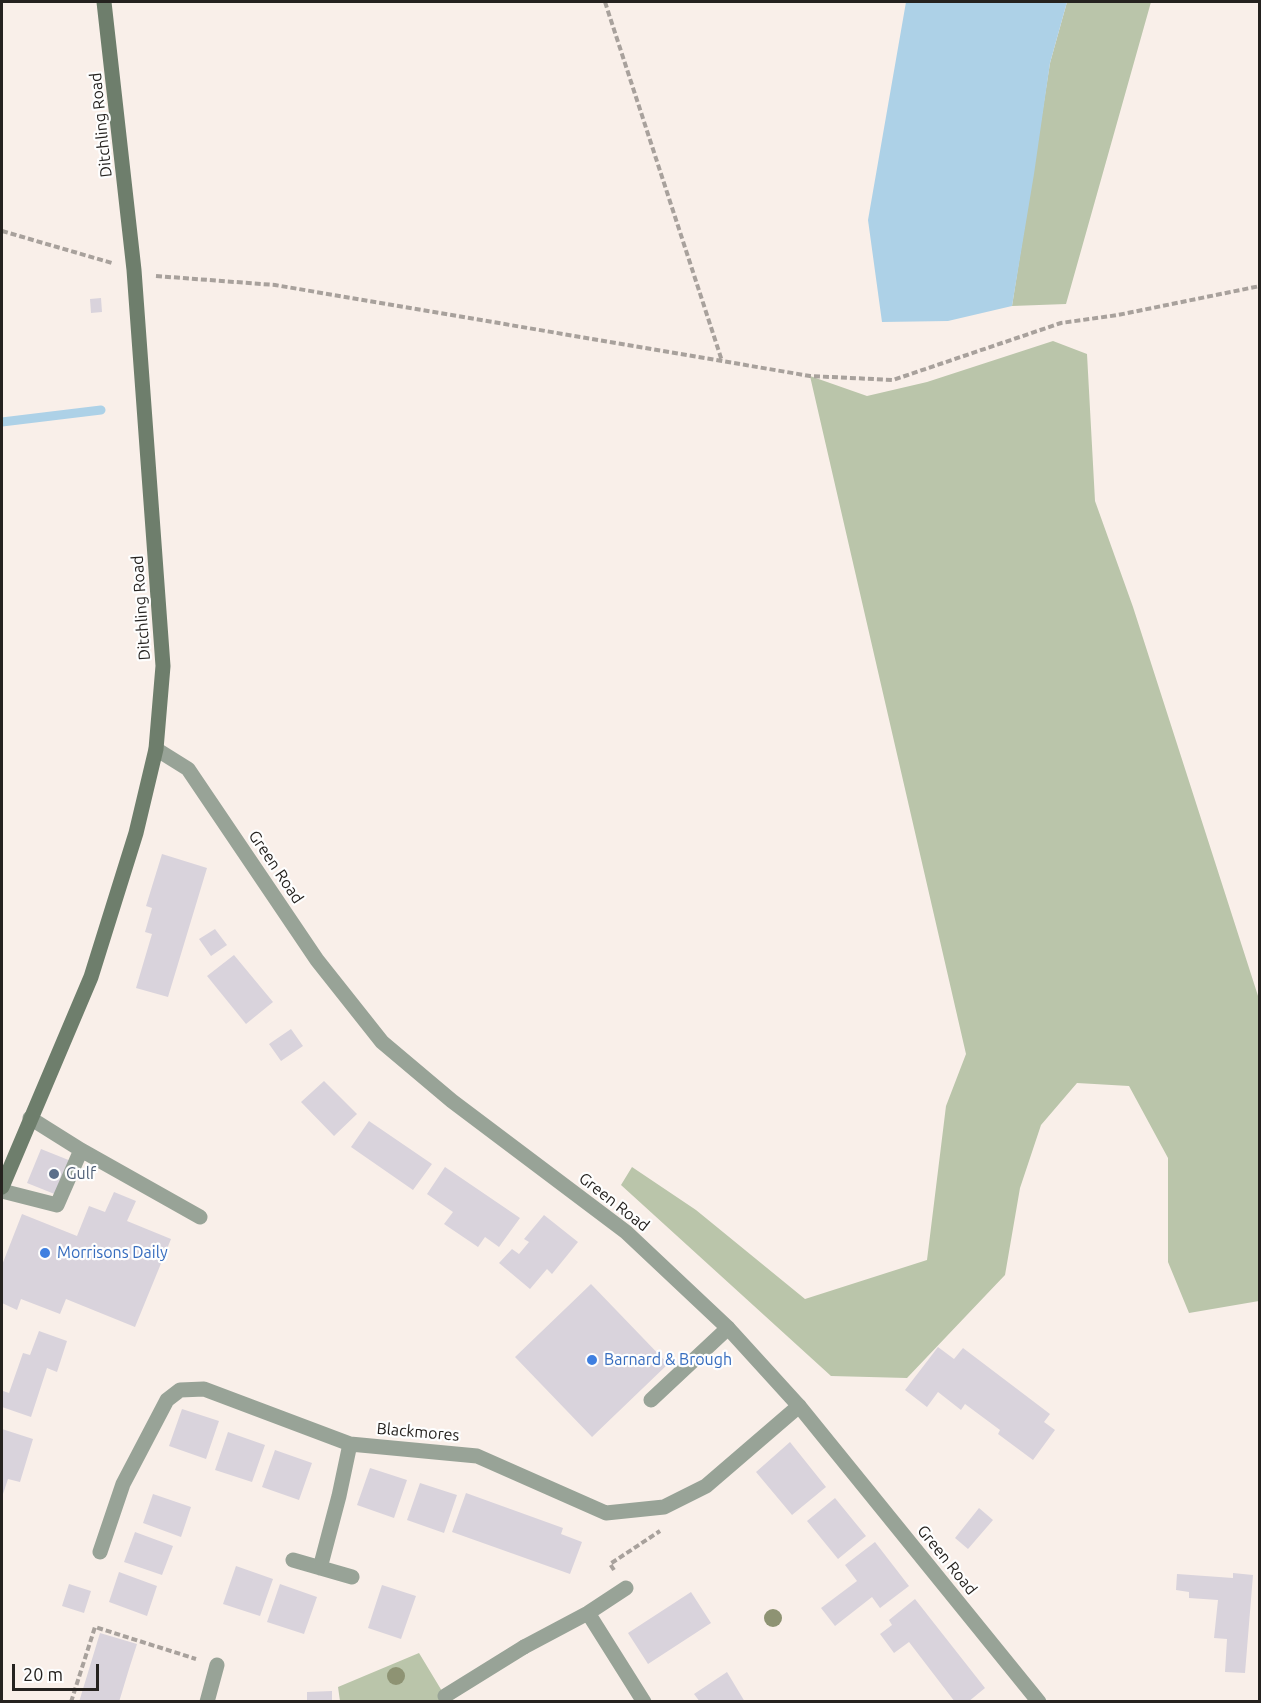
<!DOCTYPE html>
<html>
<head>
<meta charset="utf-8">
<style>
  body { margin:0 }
  #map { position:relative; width:1261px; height:1703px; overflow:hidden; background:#f9efe9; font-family:Ubuntu,sans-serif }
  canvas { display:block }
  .frame { position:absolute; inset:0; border:3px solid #25221f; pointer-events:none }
  .scale { position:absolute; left:12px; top:1664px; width:87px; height:27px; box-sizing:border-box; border:3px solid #25221f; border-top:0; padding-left:8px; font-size:18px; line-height:21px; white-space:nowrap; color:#25221f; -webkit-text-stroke:4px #fefefe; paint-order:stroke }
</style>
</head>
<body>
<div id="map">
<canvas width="1261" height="1703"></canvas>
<div class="frame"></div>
<div class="scale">20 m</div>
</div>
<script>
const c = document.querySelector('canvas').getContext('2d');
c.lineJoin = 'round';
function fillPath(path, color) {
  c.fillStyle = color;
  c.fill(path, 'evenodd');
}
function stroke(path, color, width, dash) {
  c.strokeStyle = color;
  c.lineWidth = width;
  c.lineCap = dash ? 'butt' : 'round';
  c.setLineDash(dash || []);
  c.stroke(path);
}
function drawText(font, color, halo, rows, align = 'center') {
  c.font = font + ' Ubuntu,sans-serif';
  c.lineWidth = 4.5;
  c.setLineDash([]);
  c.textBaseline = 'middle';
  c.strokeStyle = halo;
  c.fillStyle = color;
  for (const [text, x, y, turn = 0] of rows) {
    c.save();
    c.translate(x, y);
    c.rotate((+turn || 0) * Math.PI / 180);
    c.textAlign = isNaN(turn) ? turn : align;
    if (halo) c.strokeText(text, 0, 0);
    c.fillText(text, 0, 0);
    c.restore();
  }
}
fillPath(new Path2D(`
  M1067 2H1151L1066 304 1012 306 1050 63Z
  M1053 341 1087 354 1095 501 1133 607 1259 999V1301L1189 1313 1168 1262V1158L1129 1086 1077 1083 1041 1125 1020 1188 1005 1275 907 1378 831 1376 621 1185 632 1167 696 1210 805 1299 927 1260 946 1106 966 1054 810 376 867 396 927 382Z
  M419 1653 448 1701H340L338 1687Z`), '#bac5aa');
fillPath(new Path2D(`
  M906 2H1067L1050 63 1034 174 1012 306 948 321 882 322 868 220Z`), '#add1e7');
stroke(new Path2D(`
  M2 422 101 410`), '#add1e7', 9);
fillPath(new Path2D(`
  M101 298 102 312 91 313 90 299Z
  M162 854 207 868 168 997 136 988 152 934 145 932 152 908 146 906Z
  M215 929 227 945 211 956 199 939Z
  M234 955 273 1002 246 1024 207 976Z
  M291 1029 303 1046 281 1061 269 1044Z
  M324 1081 357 1114 334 1136 301 1102Z
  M369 1121 432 1164 413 1190 351 1147Z
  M41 1149 81 1165 67 1199 27 1183Z
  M445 1167 520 1218 499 1247 485 1237 478 1247 444 1224 453 1212 427 1194Z
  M114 1192 136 1201 127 1221 171 1239 135 1327 66 1299 60 1314 21 1299 17 1310 2 1303V1265L22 1214 77 1236 89 1206 105 1212Z
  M544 1215 578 1242 552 1274 547 1269 530 1289 499 1263 512 1249 519 1254 529 1242 524 1239Z
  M591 1284 668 1364 592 1437 515 1357Z
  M39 1331 67 1341 57 1372 47 1368 31 1417 2 1407V1395L3 1391 9 1393 23 1353 30 1355Z
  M938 1347 954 1359 963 1348 1050 1414 1044 1422 1055 1430 1033 1460 998 1434 1000 1430 965 1404 961 1410 938 1392 927 1407 905 1390Z
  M182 1409 219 1421 206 1459 169 1446Z
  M2 1429 33 1439 20 1482 8 1479 2 1497Z
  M228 1432 265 1445 252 1482 215 1470Z
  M790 1442 826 1487 792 1515 756 1472Z
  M275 1450 312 1463 299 1500 262 1487Z
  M370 1468 407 1480 394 1518 357 1505Z
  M420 1483 457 1495 444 1533 407 1520Z
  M466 1493 563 1528 561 1534 582 1542 570 1574 452 1532Z
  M153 1494 191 1507 181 1537 143 1523Z
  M835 1498 866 1536 838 1559 807 1521Z
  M979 1508 993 1520 968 1549 955 1538Z
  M135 1532 173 1546 162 1575 124 1562Z
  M875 1542 909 1586 880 1608 872 1597 835 1626 821 1608 857 1581 845 1565Z
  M236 1566 273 1579 260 1616 223 1604Z
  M119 1572 157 1586 147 1616 109 1602Z
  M1233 1573 1253 1575 1245 1673 1225 1672 1227 1639 1214 1638 1218 1600 1189 1598V1592L1176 1590 1177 1574 1233 1578Z
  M69 1584 91 1591 84 1613 62 1606Z
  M280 1584 317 1597 304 1634 267 1622Z
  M382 1585 416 1596 401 1639 368 1628Z
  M691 1592 711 1623 648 1664 628 1633Z
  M915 1599 985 1688 968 1702H955L909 1642 894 1653 880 1634 892 1625 889 1620Z
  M100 1633 137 1644 129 1669 119 1702H79Z
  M727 1672 745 1702H700L694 1694Z
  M332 1691V1702H307V1692Z`), '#d9d3dc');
stroke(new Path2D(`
  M605 2 722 361
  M2 231 112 263
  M156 276 275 285 810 376 893 380 1061 323 1118 315 1260 286
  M614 1570 610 1564 660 1531
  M71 1702 95 1627 196 1659`), '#a8a19c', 4, [6, 3]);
stroke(new Path2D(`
  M30 1118 81 1150 200 1217
  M2 1191 57 1205 81 1150
  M651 1400 728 1328
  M445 1696 524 1647
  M207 1702 217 1665`), '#98a397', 15);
stroke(new Path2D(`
  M100 1552 123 1484 167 1400 180 1390 204 1389 350 1444 477 1456 606 1513 664 1507 706 1486 799 1406
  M293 1560 352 1577
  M320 1568 339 1496 350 1444
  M588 1613 644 1702
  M524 1647 588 1613 626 1588`), '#98a397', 15);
stroke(new Path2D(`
  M156 749 188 769 317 960 382 1042 452 1101 626 1232 728 1328 799 1406 1039 1702`), '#98a397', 15);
stroke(new Path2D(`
  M2 1187 91 977 136 833 156 749 163 666 134 270 104 2`), '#6e7e6c', 15);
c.fillStyle = '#8e9373';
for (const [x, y] of [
  [773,1618],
  [396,1676]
]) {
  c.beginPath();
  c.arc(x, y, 9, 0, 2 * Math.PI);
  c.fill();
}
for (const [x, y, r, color] of [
  [54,1174,6,"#5c6f8a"],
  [45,1253,6,"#3f7fe0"],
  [592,1360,6,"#3f7fe0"]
]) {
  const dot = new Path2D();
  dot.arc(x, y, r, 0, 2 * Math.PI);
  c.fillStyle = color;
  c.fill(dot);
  stroke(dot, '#fefefe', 2);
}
drawText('16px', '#25221f', '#fefefe', [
  ["Ditchling Road",101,125,-96],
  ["Ditchling Road",141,608,-94],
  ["Green Road",276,867,56],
  ["Green Road",614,1202,38],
  ["Blackmores",418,1432,5],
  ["Green Road",947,1560,51]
]);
drawText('16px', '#4e5e75', '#fefefe', [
  ["Gulf",66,1174]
], 'left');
drawText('16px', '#366cbe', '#fefefe', [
  ["Morrisons Daily",57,1253],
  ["Barnard & Brough",604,1360]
], 'left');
</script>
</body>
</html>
